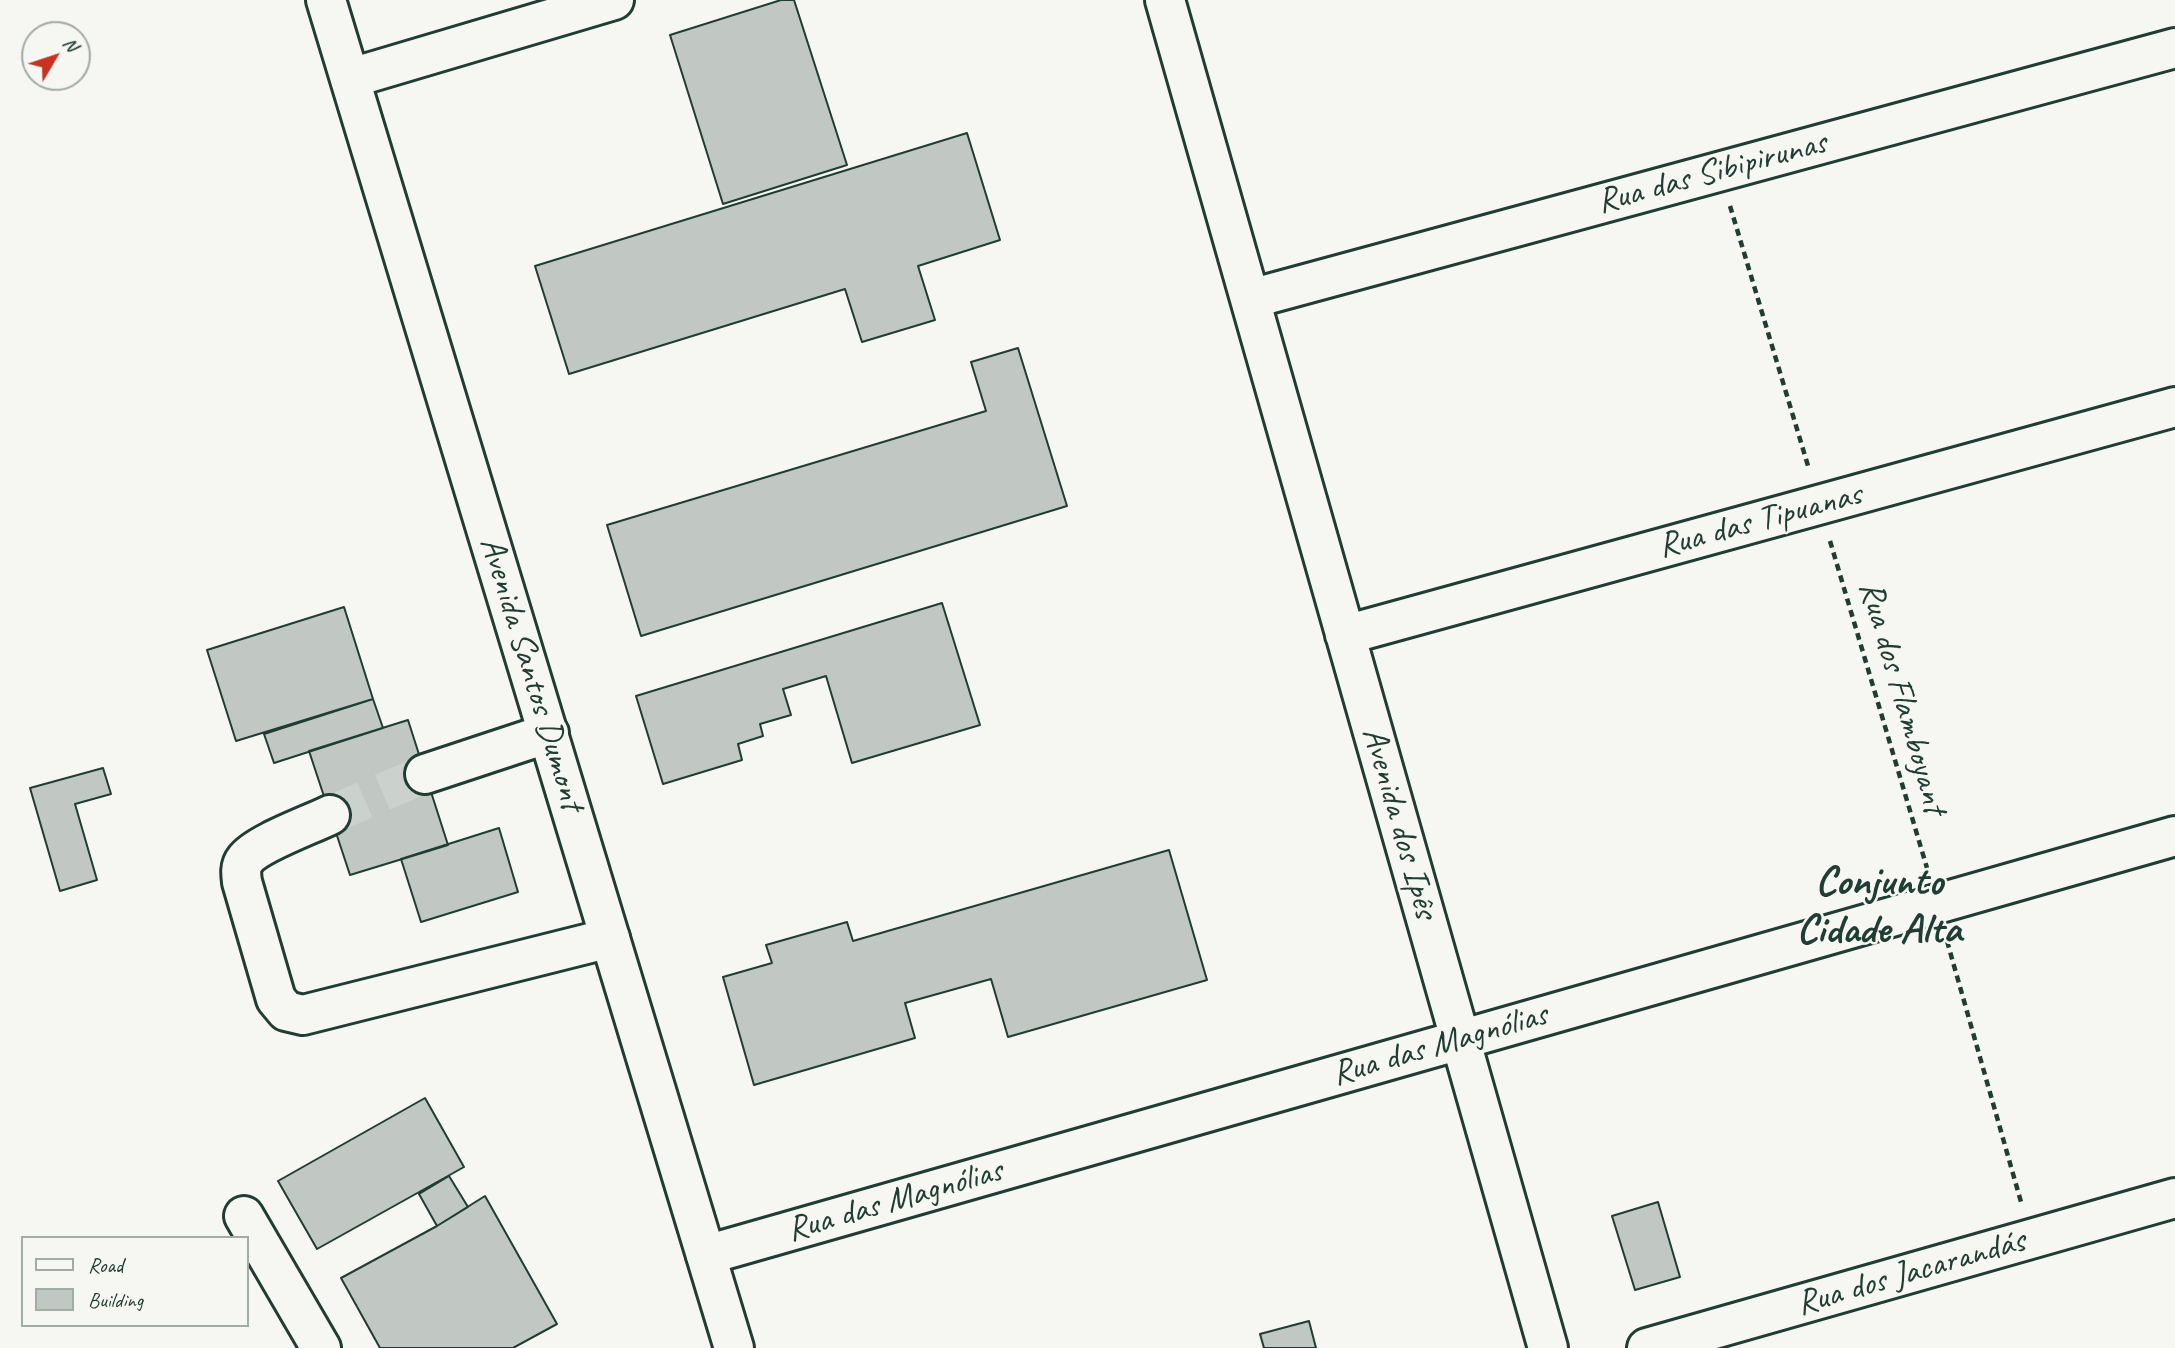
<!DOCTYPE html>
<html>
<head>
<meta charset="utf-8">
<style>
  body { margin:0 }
  #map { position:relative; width:2175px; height:1348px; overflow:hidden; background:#f6f6f2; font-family:Caveat,sans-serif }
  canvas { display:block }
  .legend { position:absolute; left:21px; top:1236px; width:228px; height:91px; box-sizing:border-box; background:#f6f6f2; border:2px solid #a0aca6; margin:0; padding:9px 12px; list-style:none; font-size:21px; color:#1f3d34 }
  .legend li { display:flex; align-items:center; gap:14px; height:35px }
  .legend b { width:35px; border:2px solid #a0aca6 }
  .north { position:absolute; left:21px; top:21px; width:70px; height:70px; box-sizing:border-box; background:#f6f6f2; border:2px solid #a0aca6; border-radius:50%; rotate:51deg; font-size:19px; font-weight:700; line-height:28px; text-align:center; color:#1f3d34 }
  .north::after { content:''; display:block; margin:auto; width:24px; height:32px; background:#c8321e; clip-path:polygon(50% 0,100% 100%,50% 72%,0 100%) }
</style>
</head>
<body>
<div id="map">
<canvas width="2175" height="1348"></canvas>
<ul class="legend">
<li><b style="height:9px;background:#f6f6f2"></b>Road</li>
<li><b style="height:19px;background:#c1c8c3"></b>Building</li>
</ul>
<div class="north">N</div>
</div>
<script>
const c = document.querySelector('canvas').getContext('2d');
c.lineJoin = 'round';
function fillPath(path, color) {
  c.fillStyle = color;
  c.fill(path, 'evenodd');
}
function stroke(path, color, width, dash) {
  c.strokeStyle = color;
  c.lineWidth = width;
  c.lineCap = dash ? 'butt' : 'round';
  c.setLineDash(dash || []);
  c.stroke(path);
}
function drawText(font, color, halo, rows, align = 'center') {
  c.font = font + ' Caveat,sans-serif';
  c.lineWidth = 5;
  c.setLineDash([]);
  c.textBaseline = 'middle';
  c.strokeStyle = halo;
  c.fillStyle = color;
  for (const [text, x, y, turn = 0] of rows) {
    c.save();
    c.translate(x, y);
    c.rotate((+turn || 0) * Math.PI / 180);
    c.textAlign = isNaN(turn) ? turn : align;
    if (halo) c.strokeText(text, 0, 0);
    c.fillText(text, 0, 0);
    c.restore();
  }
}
const building = new Path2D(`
  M781 0H794L847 165 723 204 670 35Z
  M967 133 1000 240 918 266 935 320 862 342 845 289 569 374 535 266Z
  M1018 348 1067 506 641 636 607 525 986 411 971 362Z
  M942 603 980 725 852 763 826 676 783 689 791 715 760 724 763 736 738 744 742 760 663 784 636 696Z
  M344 607 373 699 236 741 207 650Z
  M373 699 383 728 274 763 264 734Z
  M408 720 448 845 350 875 309 751Z
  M103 768 111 794 75 804 97 880 60 891 30 788Z
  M499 828 518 892 421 922 401 859Z
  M1169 850 1207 980 1008 1037 991 979 905 1003 915 1038 754 1085 723 977 772 963 766 945 847 922 853 941Z
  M425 1098 464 1167 317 1249 278 1181Z
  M449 1176 468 1207 437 1226 419 1194Z
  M485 1196 557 1324 513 1348H380L341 1278 437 1226Z
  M1658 1202 1680 1277 1635 1290 1612 1216Z
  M1309 1321 1316 1348H1264L1260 1334Z`);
fillPath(building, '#c1c8c3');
stroke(building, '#1f3d34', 2);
stroke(new Path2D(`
  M330 815 425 774`), '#cbd1cc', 38, [38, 19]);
const minor = new Path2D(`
  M1165 0 1548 1348
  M351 78 614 0
  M1250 299 2175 48
  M1345 635 2175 407
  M425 774 549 733
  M330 815C310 825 256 844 245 860 240 866 241 874 242 882L276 999 286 1011 303 1015 610 938
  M244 1216 321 1348
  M706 1255 2175 836
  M1647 1348 2175 1198`);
const major = new Path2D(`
  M326 0 734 1348`);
stroke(minor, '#1f3d34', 44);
stroke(major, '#1f3d34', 44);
stroke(new Path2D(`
  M1730 206 1809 469
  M1830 541 1927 868
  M1947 941 2021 1202`), '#1f3d34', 4.5, [7, 5]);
stroke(minor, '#f6f6f2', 38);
stroke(major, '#f6f6f2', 38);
drawText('35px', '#1f3d34', '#f6f6f2', [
  ["Rua das Sibipirunas",1712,173,-15],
  ["Rua das Tipuanas",1760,521,-15],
  ["Avenida Santos Dumont",531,674,73],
  ["Rua dos Flamboyant",1902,698,74],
  ["Avenida dos Ipês",1399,823,74],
  ["Rua das Magnólias",1440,1045,-16],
  ["Rua das Magnólias",895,1201,-16],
  ["Rua dos Jacarandás",1911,1273,-16]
]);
drawText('bold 42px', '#1f3d34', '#f6f6f2', [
  ["Conjunto",1879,883],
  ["Cidade Alta",1879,931]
]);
</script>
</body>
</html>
